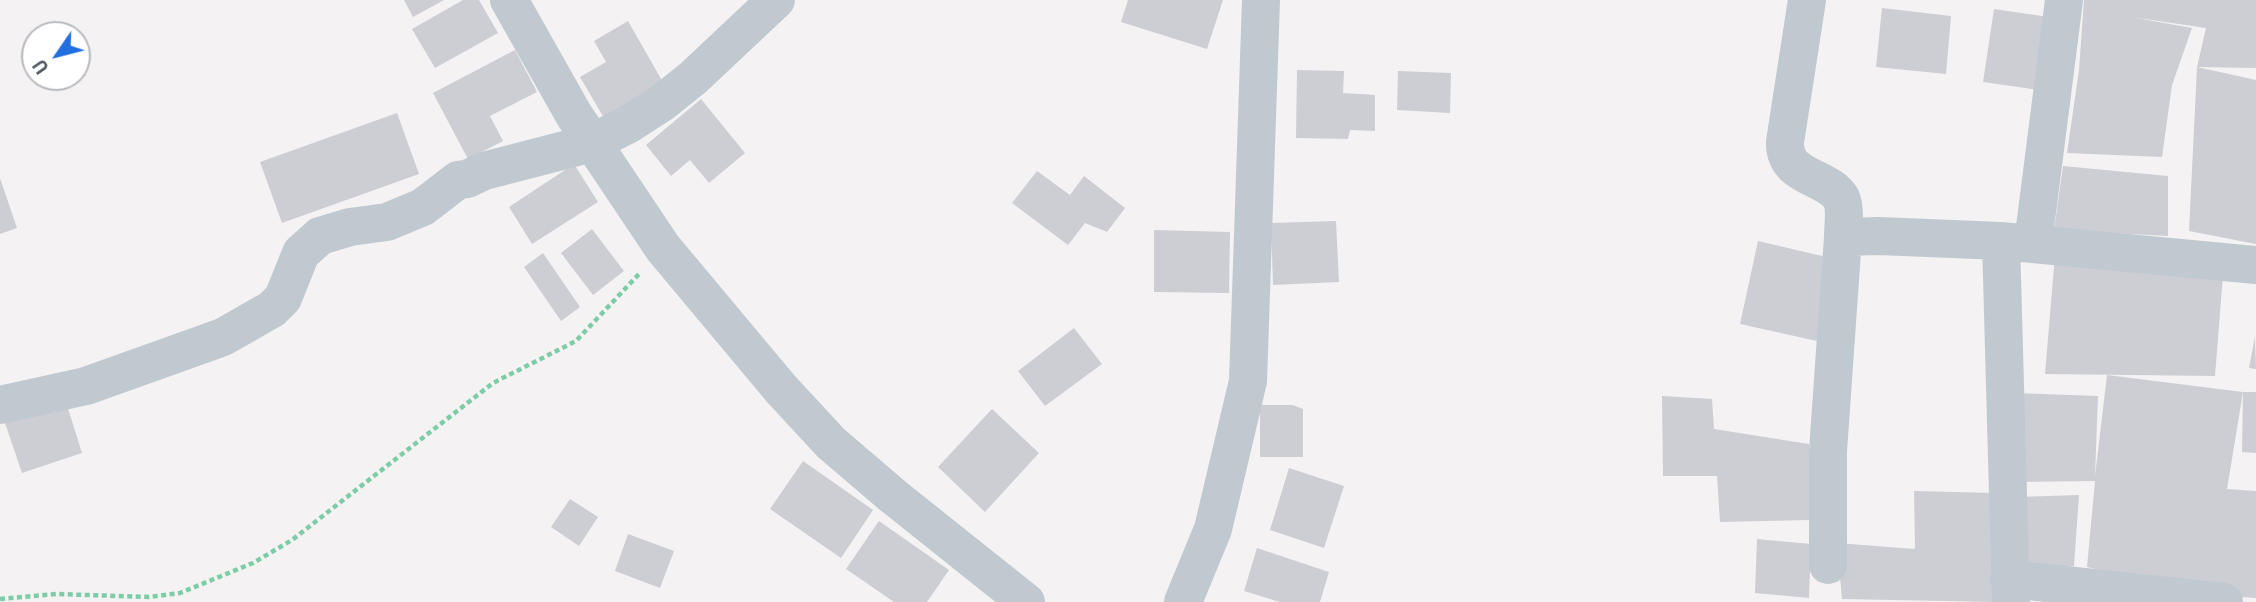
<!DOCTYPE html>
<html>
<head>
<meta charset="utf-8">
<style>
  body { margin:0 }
  #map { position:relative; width:2256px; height:602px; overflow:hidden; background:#f4f2f2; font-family:"PT Sans",sans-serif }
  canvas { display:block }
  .north { position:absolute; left:21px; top:21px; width:70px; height:70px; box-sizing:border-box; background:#fff; border:2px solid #b7bbbf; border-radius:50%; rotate:235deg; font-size:19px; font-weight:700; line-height:28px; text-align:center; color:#4b555f }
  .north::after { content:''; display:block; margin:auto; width:24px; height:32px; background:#236ede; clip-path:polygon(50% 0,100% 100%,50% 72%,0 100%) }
</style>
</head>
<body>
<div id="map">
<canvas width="2256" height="602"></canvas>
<div class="north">U</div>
</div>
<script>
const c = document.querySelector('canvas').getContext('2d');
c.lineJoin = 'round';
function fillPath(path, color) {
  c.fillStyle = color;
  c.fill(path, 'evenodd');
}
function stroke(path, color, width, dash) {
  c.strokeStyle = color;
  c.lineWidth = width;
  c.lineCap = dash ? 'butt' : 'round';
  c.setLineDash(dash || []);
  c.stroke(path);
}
fillPath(new Path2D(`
  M404 0H444L413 17Z
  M463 0H479L498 33 435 68 412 29Z
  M1128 0H1223L1207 49 1121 22Z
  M2084 0H2256V68L2197 67 2256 80V244L2189 231 2197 67 2206 28 2131 17 2192 28 2172 85 2162 157 2067 153 2079 70Z
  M1882 8 1951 16 1946 74 1876 67Z
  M1994 9 2049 17 2039 90 1983 82Z
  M628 21 664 84 604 118 580 77 606 62 594 41Z
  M515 50 537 92 490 116 503 141 468 159 433 93Z
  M1297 70 1344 71 1343 93 1375 95V131L1350 130 1348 139 1296 138Z
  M1398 71 1451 73 1450 113 1397 110Z
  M701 99 745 153 709 183 690 160 671 176 646 145Z
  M397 113 419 174 282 223 260 162Z
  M574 164 598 202 532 244 509 207Z
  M2063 166 2168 176V236L2054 230Z
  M1037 171 1070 195 1084 176 1125 208 1107 232 1085 223 1068 245 1012 203Z
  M0 178 17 228 0 234Z
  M1336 221 1339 282 1273 285 1271 223Z
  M592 229 624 271 593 295 561 253Z
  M1154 230 1230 232 1229 293 1154 292Z
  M1758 241 1835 259 1817 341 1740 324Z
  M543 253 580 307 561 321 524 267Z
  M2055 255 2223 275 2215 376 2045 374Z
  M1074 328 1102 364 1045 406 1018 371Z
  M2255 336 2256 369 2249 368Z
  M2107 375 2243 392H2256V453L2242 452 2243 392 2227 489 2256 491V598L2202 594 2087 567 2095 481 2015 482V393L2098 396 2095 476Z
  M1662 396 1712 399 1714 429 1809 444V520L1720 522 1717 476H1663Z
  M66 402 82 453 22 473 5 423Z
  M1260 405H1293L1303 409V457H1260Z
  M992 409 1039 453 985 512 938 467Z
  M803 461 873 510 841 558 770 509Z
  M1289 468 1344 486 1324 548 1270 530Z
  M1914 491 1995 493 1991 570H1996V602L1842 599 1837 543 1915 549Z
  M2079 495 2074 566 2014 573 2018 497Z
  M570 499 598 517 579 546 551 527Z
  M879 521 949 570 927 602H894L846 569Z
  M628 534 674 551 660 588 615 571Z
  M1757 539 1811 544 1809 598 1755 593Z
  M1257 548 1329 572 1320 602H1280L1244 591Z`), '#cdced4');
stroke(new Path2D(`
  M0 599 57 594 149 597 180 593 253 563 292 540 493 383 576 341 639 274`), '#7dcca8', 4.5, [5, 3.5]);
stroke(new Path2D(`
  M509 0 574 115 663 248 781 389 831 443 893 496 1026 602
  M1807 0 1785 142C1784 179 1827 175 1841 198 1846 208 1843 226 1843 237L1828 451V565
  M1843 237 1879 236 2001 241 2256 265
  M2001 241 2011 602
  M2033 243 2064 0
  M0 405 86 386 223 337 272 309 283 298 301 253 320 236 350 227 387 222 423 207 458 180 467 179 484 171 592 143 629 124 663 102 693 78 776 0
  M2009 579 2224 602
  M1183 602 1213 529 1248 381 1261 0`), '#c1c9d0', 38);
</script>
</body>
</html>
